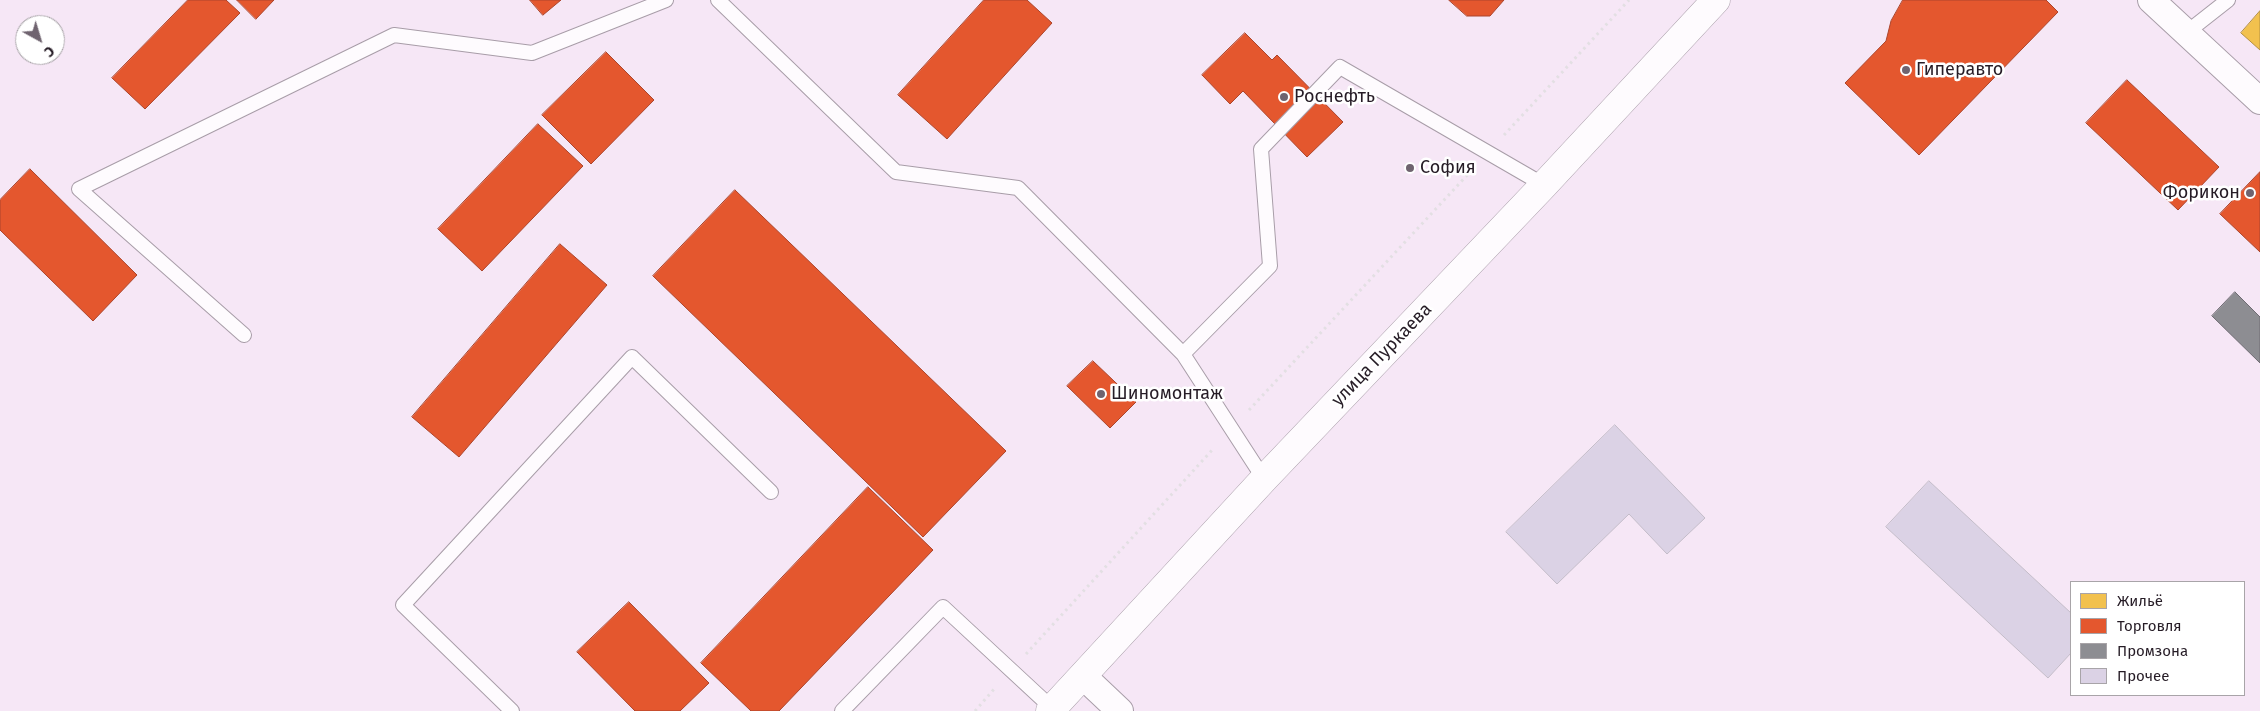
<!DOCTYPE html>
<html>
<head>
<meta charset="utf-8">
<style>
  body { margin:0 }
  #map { position:relative; width:2260px; height:711px; overflow:hidden; background:#f6e7f6; font-family:"Fira Sans",sans-serif }
  canvas { display:block }
  .legend { position:absolute; left:2070px; top:581px; width:175px; height:115px; box-sizing:border-box; background:#fff; border:1px solid #a8a4a8; margin:0; padding:6px 9px; list-style:none; font-size:15px; color:#261c26 }
  .legend li { display:flex; align-items:center; gap:10px; height:25px }
  .legend b { width:25px; border:1px solid #a8a4a8 }
  .north { position:absolute; left:15px; top:15px; width:50px; height:50px; box-sizing:border-box; background:#fff; border:1px solid #a8a4a8; border-radius:50%; rotate:141deg; font-size:14px; font-weight:700; line-height:20px; text-align:center; color:#261c26 }
  .north::after { content:''; display:block; margin:auto; width:18px; height:22px; background:#6f636f; clip-path:polygon(50% 0,100% 100%,50% 72%,0 100%) }
</style>
</head>
<body>
<div id="map">
<canvas width="2260" height="711"></canvas>
<ul class="legend">
<li><b style="height:14px;background:#f2c14e"></b>Жильё</li>
<li><b style="height:14px;background:#e4572e"></b>Торговля</li>
<li><b style="height:14px;background:#8d8d92"></b>Промзона</li>
<li><b style="height:14px;background:#dbd2e5"></b>Прочее</li>
</ul>
<div class="north">С</div>
</div>
<script>
const c = document.querySelector('canvas').getContext('2d');
c.lineJoin = 'round';
function fillPath(path, color) {
  c.fillStyle = color;
  c.fill(path, 'evenodd');
}
function stroke(path, color, width, dash) {
  c.strokeStyle = color;
  c.lineWidth = width;
  c.lineCap = dash ? 'butt' : 'round';
  c.setLineDash(dash || []);
  c.stroke(path);
}
function drawText(font, color, halo, rows, align = 'center') {
  c.font = font + ' "Fira Sans",sans-serif';
  c.lineWidth = 5;
  c.setLineDash([]);
  c.textBaseline = 'middle';
  c.strokeStyle = halo;
  c.fillStyle = color;
  for (const [text, x, y, turn = 0] of rows) {
    c.save();
    c.translate(x, y);
    c.rotate((+turn || 0) * Math.PI / 180);
    c.textAlign = isNaN(turn) ? turn : align;
    if (halo) c.strokeText(text, 0, 0);
    c.fillText(text, 0, 0);
    c.restore();
  }
}
const homes = new Path2D(`
  M2260 11V50L2241 33Z`);
fillPath(homes, '#f2c14e');
stroke(homes, '#b59042', 1);
const shops = new Path2D(`
  M188 0H226L240 13 145 109 112 78Z
  M237 0H274L256 19Z
  M530 0H561L543 15Z
  M984 0H1027L1052 23 947 139 898 95Z
  M1449 0H1504L1490 16H1467Z
  M1903 0H2046L2058 12 1919 155 1845 83 1886 41 1891 21Z
  M1245 33 1272 60 1277 55 1343 122 1307 157 1243 91 1230 104 1202 75Z
  M606 52 654 100 591 164 542 115Z
  M2127 80 2219 167 2178 210 2086 123Z
  M538 124 583 166 482 271 438 229Z
  M30 169 137 275 93 321 0 230V200Z
  M2260 172V252L2220 214Z
  M735 190 1006 451 923 537 653 276Z
  M560 244 607 285 459 457 412 417Z
  M1093 361 1136 402 1110 428 1067 386Z
  M868 487 933 550 779 711H751L701 663Z
  M629 602 709 683 680 711H635L577 652Z`);
fillPath(shops, '#e4572e');
stroke(shops, '#ab452c', 1);
const industry = new Path2D(`
  M2235 292 2260 317V363L2212 316Z`);
fillPath(industry, '#8d8d92');
stroke(industry, '#6e6b72', 1);
const building = new Path2D(`
  M1615 425 1705 518 1667 554 1629 514 1557 584 1506 532Z
  M1929 481 2071 613V653L2048 678 1886 527Z`);
fillPath(building, '#dbd2e5');
stroke(building, '#c3bcc8', 1);
const lane = new Path2D(`
  M718 0 896 172 1018 188 1183 354 1264 479
  M2186 33 2228 0
  M244 335 79 189 394 35 532 53 666 0
  M1183 354 1270 266 1261 149 1340 67 1544 185
  M512 711 403 605 632 357 771 492
  M842 711 943 607 1053 709`);
const street = new Path2D(`
  M2151 0 2260 101
  M1083 676 1120 711`);
const secondary = new Path2D(`
  M1050 711 1264 479 1544 185 1716 0`);
stroke(lane, '#a89da8', 16);
stroke(street, '#a89da8', 28);
stroke(secondary, '#a89da8', 29);
stroke(new Path2D(`
  M1504 135 1629 0
  M1249 410 1471 171
  M1026 654 1214 448
  M975 711 995 688`), '#e3dfe3', 3, [2.5, 4]);
stroke(lane, '#fefbfe', 14);
stroke(street, '#fefbfe', 26);
stroke(secondary, '#fefbfe', 28);
for (const [x, y, r, color] of [
  [1906,70,5,"#6f636f"],
  [1284,97,5,"#6f636f"],
  [1410,168,5,"#6f636f"],
  [2250,193,5,"#6f636f"],
  [1101,394,5,"#6f636f"]
]) {
  const dot = new Path2D();
  dot.arc(x, y, r, 0, 2 * Math.PI);
  c.fillStyle = color;
  c.fill(dot);
  stroke(dot, '#fff', 2);
}
drawText('18px', '#261c26', '#fff', [
  ["Гиперавто",1916,70],
  ["Роснефть",1294,97],
  ["София",1420,168],
  ["Форикон",2240,193,"right"],
  ["Шиномонтаж",1111,394]
], 'left');
drawText('18px', '#261c26', '#fff', [
  ["улица Пуркаева",1382,355,-46]
]);
</script>
</body>
</html>
